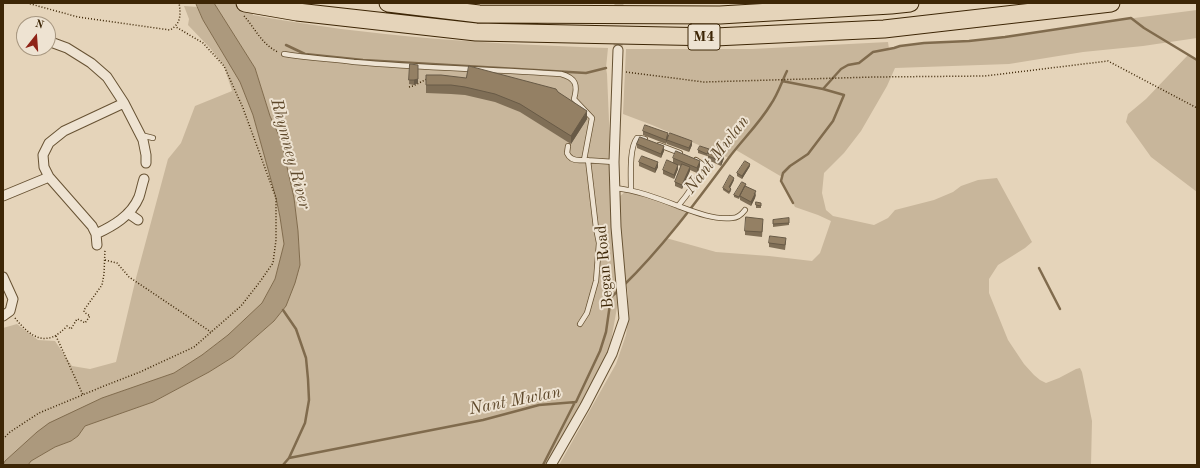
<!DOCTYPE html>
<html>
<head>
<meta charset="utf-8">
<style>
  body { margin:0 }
  #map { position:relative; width:1200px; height:468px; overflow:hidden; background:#e5d4ba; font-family:"Old Standard TT",serif }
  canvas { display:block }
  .frame { position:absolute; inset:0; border:4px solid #3d2606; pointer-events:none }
  .north { position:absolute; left:16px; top:16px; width:40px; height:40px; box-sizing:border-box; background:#eee3d2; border:1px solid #a79780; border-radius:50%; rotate:17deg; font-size:11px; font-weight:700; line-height:16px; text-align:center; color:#3d2606 }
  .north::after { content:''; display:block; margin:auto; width:14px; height:18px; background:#8f2418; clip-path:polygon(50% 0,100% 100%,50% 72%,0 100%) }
</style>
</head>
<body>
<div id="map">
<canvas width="1200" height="468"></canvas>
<div class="frame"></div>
<div class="north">N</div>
</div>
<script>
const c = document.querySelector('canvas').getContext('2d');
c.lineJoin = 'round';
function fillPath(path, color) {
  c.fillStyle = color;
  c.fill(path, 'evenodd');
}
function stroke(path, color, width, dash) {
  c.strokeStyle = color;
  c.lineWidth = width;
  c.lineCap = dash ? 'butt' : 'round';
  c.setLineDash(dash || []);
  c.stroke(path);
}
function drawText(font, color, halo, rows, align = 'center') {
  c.font = font + ' "Old Standard TT",serif';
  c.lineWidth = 4;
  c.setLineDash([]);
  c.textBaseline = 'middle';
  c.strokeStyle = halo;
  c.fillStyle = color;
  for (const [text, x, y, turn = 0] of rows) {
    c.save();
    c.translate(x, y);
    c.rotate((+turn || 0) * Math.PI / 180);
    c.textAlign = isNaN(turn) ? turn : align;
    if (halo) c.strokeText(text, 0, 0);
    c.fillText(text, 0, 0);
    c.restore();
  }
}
fillPath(new Path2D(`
  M214 3H248L253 15C370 37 489 44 608 48L606 68 607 74 612 191 618 302 611 341 605 360 546 465H28L31 461 55 447 71 441 78 436 85 426 153 402 209 372 233 357 274 321 286 306 300 265 298 231 294 198 281 140 270 116 255 68Z
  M184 6 198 7 203 20 240 82 253 115 269 172 280 217 284 244 275 279 262 303 228 335 202 355 174 373 102 398 84 407 37 432 5 461 3 465V328L17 324 38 340 55 341 72 366 90 369 116 362 136 278 168 159 181 143 195 106 232 91 224 66 210 48 188 25 189 19Z
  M1197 10V38L1143 46 1083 52 1009 64 895 68 887 86 861 131 844 153 824 173 822 193 826 210 833 216 874 225 888 218 895 210 934 200 953 192 961 186 978 180 997 178 1032 242 1025 248 998 265 989 279V293L1008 340 1024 364 1034 375 1040 380 1046 383 1059 378 1076 369 1080 368 1082 372 1092 421 1091 465H559L616 364 626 335 628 320V294L622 257 619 197 626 191 687 212 666 238 716 252 769 256 812 261 820 253 831 221 818 215 795 207 781 181 782 177 736 150 729 158 652 125 623 114 626 49H752L888 42 889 49 894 48 900 46 924 43 969 41 1005 37 1103 22Z
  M1188 55 1197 60V192L1151 157 1126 122 1128 114 1146 99Z`), '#c8b69b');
const water = new Path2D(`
  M196 3H214L255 68 270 116 281 140 294 198 298 231 300 265 295 283 286 306 274 321 233 357 209 372 153 402 85 426 78 436 71 441 55 447 31 461 28 465H3L5 461 37 432 49 423 102 398 174 373 202 355 228 335 262 303 275 279 284 244 280 217 276 198 253 115 240 82 203 20Z`);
fillPath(water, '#ac997d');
stroke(water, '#806b4d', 1);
stroke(new Path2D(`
  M286 45 305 54 363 60 586 73 606 68
  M782 81 823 89 844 95 833 121 808 154 790 166 783 173 781 181 793 203
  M823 89 841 69 848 65 859 63 873 52 894 48 900 46 924 43 969 41 1005 37 1131 18 1144 28 1197 60
  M1039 268 1060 309
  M623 286C662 248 696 202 728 159 742 140 759 124 771 104 778 94 782 81 787 71
  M283 310 296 329 306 358 308 379 309 400 305 423 289 458
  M283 465 289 458 483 420 539 405 576 402 600 351 606 332 611 297 618 291
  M543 465 575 402`), '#806b4d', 2.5);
stroke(new Path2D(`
  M618 50 619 3`), '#c3b196', 9, [9, 4.5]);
const service = new Path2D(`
  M284 54C307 58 330 59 354 62 423 68 492 69 561 74 576 78 578 85 574 99L592 118 584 160 614 162
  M141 136H145L153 138
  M659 145 680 153
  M568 146 567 153C570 160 577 161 584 160
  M615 188C636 190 657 198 678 206 694 212 714 220 732 218 738 218 742 214 745 210
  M631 190C631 176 629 148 637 138H640L645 139
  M678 206C685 198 703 174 702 164L696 160
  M580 324 587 313 596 281 599 243 596 228 588 160`);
const minor = new Path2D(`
  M22 34 24 35
  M48 41 67 48 91 63 107 77 124 103 143 140 146 155V163
  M3 196 49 177
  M128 213 138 220
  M96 234C113 226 131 216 139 197 141 191 142 185 144 179
  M97 245 96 234 92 226 49 177 44 167 43 155 49 143 64 131 124 103
  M3 277 13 299 10 311 3 316
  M551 465 585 406 612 354 624 319 616 227 614 162 618 50`);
const motorway = new Path2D(`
  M245 3 297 12 476 32 715 37 884 29 1111 3
  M388 3 479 14 720 15 891 5 910 3`);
stroke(service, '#675233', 6);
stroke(minor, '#675233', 11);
stroke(motorway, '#3d2606', 19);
stroke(new Path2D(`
  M27 3 78 17 170 30C181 24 181 14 179 3
  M244 16C255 28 262 45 278 52
  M626 72 704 82 874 77 985 76 1108 61 1197 108
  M409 87 413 86 427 79
  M105 260 117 263 129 277 211 332
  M15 318C31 338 47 348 67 326L71 329 77 319 80 320 85 323 90 316 84 312V310L102 285 104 274 105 249
  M56 336 83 395
  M3 439 10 432 39 413 104 386 140 372 194 347 241 306 259 283 273 263 276 240V198L243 108 224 66 203 43 176 27`), '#3d2606', 1.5, [1, 2]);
stroke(service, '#eee3d2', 4.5);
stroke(minor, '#eee3d2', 9);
stroke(motorway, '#e5d4ba', 17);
fillPath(new Path2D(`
  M410 64 418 83 414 85 409 84Z
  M426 75 558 92 587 119 571 144 520 112 495 102 465 95 451 94 426 93Z
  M643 131 668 136 692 145 689 152 667 144V141L666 144 643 135Z
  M637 144 664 151 661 158 637 148Z
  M698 150 709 151 707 156 698 153Z
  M708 156 724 158 721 166 708 160Z
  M673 158 700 165 697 173 690 170 682 189 675 186V182L681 166 678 165V169L674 179 663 174V170L673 163Z
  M639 162 658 167 655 173 639 166Z
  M750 166 742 179 737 176V173Z
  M734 180 730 188 731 191 729 194 723 190V188Z
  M746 186 756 195 755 198 751 206 740 200V197L739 199 734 197V195Z
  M761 203V208H756V205Z
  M789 218V225L773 227V220Z
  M763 223 762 237 745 235V231Z
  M786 242 785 250 769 247V243Z`), '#7f6e56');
fillPath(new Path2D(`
  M418 65V83L414 85V80Z
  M587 111V119L571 144V136Z
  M668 133V138L666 144V140Z
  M692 141V145L689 152V148Z
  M664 146V151L661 158V154Z
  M724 154V158L721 166V161Z
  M700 161V165L697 173V168Z
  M658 162V167L655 173V169Z
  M750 164V166L742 179V176Z
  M678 165V169L674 179V175Z
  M690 167V171L682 189V185Z
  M734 178V180L729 190V187Z
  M756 191 755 198 751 206V202Z`), '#685a46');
const building = new Path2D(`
  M410 64 418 65V79L414 80H409Z
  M469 66 556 89 558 92 587 111 571 136 520 104 495 94 465 87 451 85H426V75H441L466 78Z
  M645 125 668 133 666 140 643 131Z
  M670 133 692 141 689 148 667 140Z
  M640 137 664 146 661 154 637 144Z
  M700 146 709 149 707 154 698 150Z
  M711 148 724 154 721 161 708 156Z
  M676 151 700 161 697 168 673 158Z
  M642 156 658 162 655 169 639 162Z
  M667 160 678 165 674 175 663 170Z
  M745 161 750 164 742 176 737 173Z
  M682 164 690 167 682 185 675 182Z
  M730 175 734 178 729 187 731 189 729 192 723 188Z
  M742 182 746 184 739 197 734 195Z
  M745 186 756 191 754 194H755L751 202 740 196Z
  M756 202 761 203V206L756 205Z
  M746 217 763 219 762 232 745 231Z
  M789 218V223L773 224V220Z
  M770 236 786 238 785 245 769 243Z`);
fillPath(building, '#948064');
stroke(building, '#685a46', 1);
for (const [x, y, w] of [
  [704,37,32]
]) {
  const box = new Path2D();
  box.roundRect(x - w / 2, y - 13, w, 26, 3);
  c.fillStyle = '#eee3d2';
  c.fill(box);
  stroke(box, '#3d2606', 1);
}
drawText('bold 15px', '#3d2606', null, [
  ["M4",704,37]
]);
drawText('16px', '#3d2606', '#eee3d2', [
  ["Began Road",605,267,-95]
]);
drawText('italic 17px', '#5e482a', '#eee3d2', [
  ["Rhymney River",290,154,75],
  ["Nant Mwlan",717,155,-52],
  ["Nant Mwlan",515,401,-11]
]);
</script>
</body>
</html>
